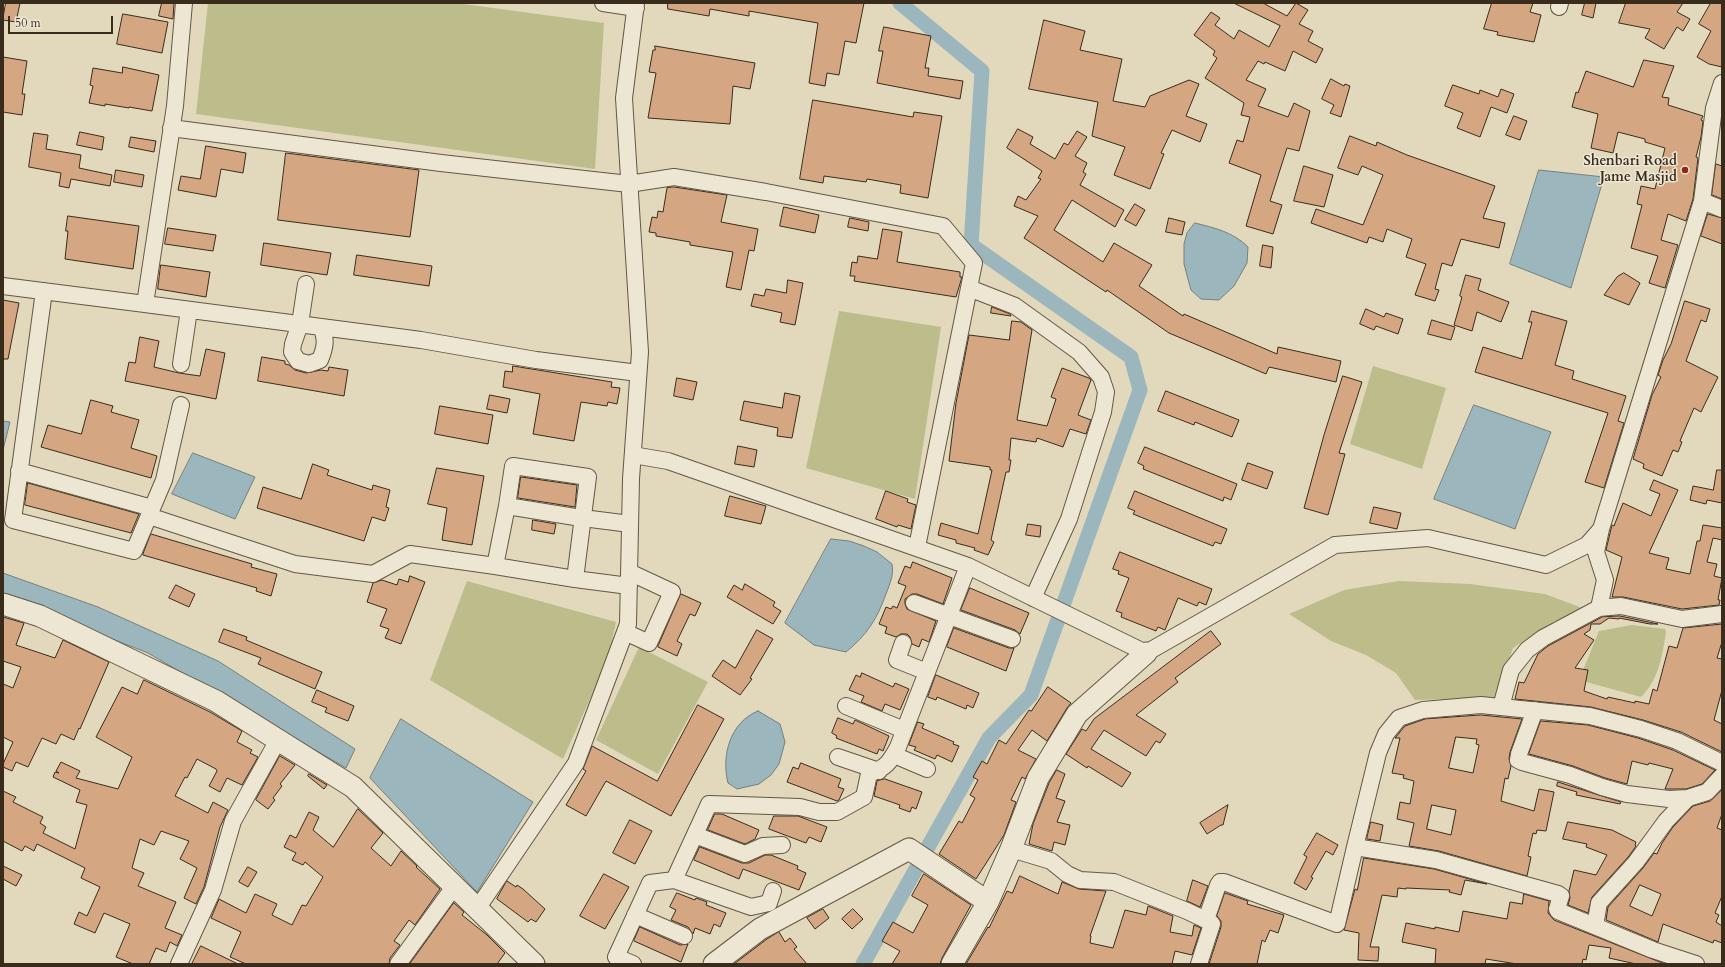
<!DOCTYPE html>
<html>
<head>
<meta charset="utf-8">
<style>
  body { margin:0 }
  #map { position:relative; width:1725px; height:967px; overflow:hidden; background:#e2d9bc; font-family:Cardo,serif }
  canvas { display:block }
  .frame { position:absolute; inset:0; border:4px solid #392c1d; pointer-events:none }
  .scale { position:absolute; left:8px; top:16px; width:105px; height:18px; box-sizing:border-box; border:2px solid #392c1d; border-top:0; padding-left:5px; font-size:12px; line-height:14px; white-space:nowrap; color:#392c1d; -webkit-text-stroke:3px #ece6d3; paint-order:stroke }
</style>
</head>
<body>
<div id="map">
<canvas width="1725" height="967"></canvas>
<div class="frame"></div>
<div class="scale">50 m</div>
</div>
<script>
const c = document.querySelector('canvas').getContext('2d');
c.lineJoin = 'round';
function fillPath(path, color) {
  c.fillStyle = color;
  c.fill(path, 'evenodd');
}
function stroke(path, color, width, dash) {
  c.strokeStyle = color;
  c.lineWidth = width;
  c.lineCap = dash ? 'butt' : 'round';
  c.setLineDash(dash || []);
  c.stroke(path);
}
function drawText(font, color, halo, rows, align = 'center') {
  c.font = font + ' Cardo,serif';
  c.lineWidth = 3;
  c.setLineDash([]);
  c.textBaseline = 'middle';
  c.strokeStyle = halo;
  c.fillStyle = color;
  for (const [text, x, y, turn = 0] of rows) {
    c.save();
    c.translate(x, y);
    c.rotate((+turn || 0) * Math.PI / 180);
    c.textAlign = isNaN(turn) ? turn : align;
    if (halo) c.strokeText(text, 0, 0);
    c.fillText(text, 0, 0);
    c.restore();
  }
}
fillPath(new Path2D(`
  M208 3H456L604 23 595 169 196 114Z
  M839 311 941 327 915 499 806 468Z
  M1373 366 1446 388 1422 469 1350 444Z
  M467 581 616 622 608 659 563 759 430 680Z
  M1399 581 1470 584 1545 594 1585 609 1555 621 1513 648 1496 698 1415 700 1396 673 1366 655 1331 641 1289 614 1344 590Z
  M1632 625 1665 629 1666 632C1662 657 1659 679 1641 697L1579 680 1599 631Z
  M639 647 708 682 658 774 596 740Z`), '#bcbd8b');
const water = new Path2D(`
  M1539 170 1604 177 1571 288 1510 264Z
  M1195 223C1215 228 1233 232 1248 247L1247 263 1234 286 1219 300 1201 299 1191 290 1184 264V244L1187 233Z
  M1474 405 1551 432 1515 529 1434 499Z
  M3 421 10 422 3 450Z
  M193 453 255 477 235 519 172 494Z
  M831 539 849 541 864 546 877 552 892 564C894 575 890 583 886 594 877 619 867 635 846 652L814 645 785 623Z
  M3 573 98 607 218 661 355 749 346 768 148 653 3 596Z
  M758 711 780 724 785 742 779 764 771 775 759 784 737 789 728 783C721 756 730 722 758 711Z
  M401 719 533 802 477 892 370 778Z`);
fillPath(water, '#9bb7bd');
stroke(water, '#747f7d', 1);
stroke(new Path2D(`
  M900 3 982 71 971 245 1131 357 1140 390 1031 695 989 738 928 847
  M863 964 916 869`), '#9bb7bd', 15);
const building = new Path2D(`
  M6 3H20L16 22 3 20Z
  M162 3H174L173 19 159 16Z
  M668 3H864L856 43 845 41 839 75 827 73 825 86 809 83 818 23 749 11V16L710 9 709 16 668 9Z
  M1234 3H1263L1287 16 1296 3 1308 10 1299 24 1313 31 1308 41 1323 49 1316 63 1293 51 1285 71 1265 62 1264 64 1258 61 1246 80 1266 89 1258 106 1288 117 1294 103 1310 111 1299 151 1287 148 1270 201 1282 205 1273 234 1246 226 1261 175 1229 163 1237 140 1243 142 1250 117 1241 115 1244 103 1205 78 1217 58 1213 55 1215 51 1194 35 1211 12 1220 18 1215 25 1234 39 1239 30 1269 47 1280 26Z
  M1492 3H1533L1530 12 1541 15 1534 42 1497 35 1498 32 1484 29Z
  M1585 3H1596L1593 18 1582 15Z
  M1626 3H1683L1677 12 1690 19 1683 31 1677 27 1664 49 1645 38 1650 29 1619 23Z
  M1711 3H1722V67L1709 64 1697 57 1711 31 1699 24Z
  M123 14 168 22 162 53 117 44Z
  M1044 20 1085 31 1080 50 1122 59 1113 101 1145 107 1150 96 1189 80 1199 84 1186 116 1207 124 1200 142 1172 130 1161 153 1164 154 1150 189 1114 175 1125 147 1092 136 1098 102 1029 89Z
  M884 27 931 36 925 68H929L928 76 963 81 960 99 877 83 883 51H879Z
  M655 46 755 63 750 89 733 86 730 124 648 118 656 73 649 72 653 50H655Z
  M3 57 27 61 22 94H25L22 115 3 112Z
  M1644 60 1674 66 1662 97 1669 98 1668 105 1703 116 1701 120 1703 121 1701 137 1696 157 1698 158 1693 199 1686 221 1668 214 1661 240 1678 245 1665 288 1649 283 1658 256 1631 248 1642 205 1637 204 1641 186 1655 189 1665 148 1645 142V139L1618 132 1613 153 1591 148 1598 114 1572 107 1576 92 1578 93 1586 71 1633 87Z
  M123 67 159 75 152 111 129 107V108L105 104V106L89 103 93 86 90 85 93 68 122 73Z
  M1331 79 1344 86 1345 84 1350 86 1341 117 1330 113 1334 105 1322 99Z
  M1453 85 1479 94 1480 90 1498 97 1501 89 1514 94 1507 113 1491 107 1480 137 1457 128 1463 113 1445 106Z
  M813 100 913 117 914 112 942 116 928 198 900 193 901 185 867 179 866 182 824 176 823 183 800 179Z
  M1514 116 1527 121 1520 140 1506 135Z
  M1018 129 1033 137 1030 144 1055 159 1064 143 1068 145 1077 131 1087 137 1075 156 1087 163 1083 172 1086 174 1080 185 1124 210 1115 227 1072 200 1054 230 1103 262 1114 243 1152 265 1139 286 1183 316 1184 314 1277 354 1278 347 1341 361 1336 382 1269 367 1266 374 1169 333 1107 290 1106 292 1024 238 1038 216 1014 206 1018 196 1026 200 1041 179 1038 178 1042 171 1007 148Z
  M80 132 104 137 102 150 77 145Z
  M34 133 48 135 46 149 81 155 79 168 112 175 110 186 71 179 69 188 59 186 61 173 29 167Z
  M1350 136 1376 146 1377 142 1407 155 1495 186 1483 218 1505 223 1499 248 1461 239 1452 266 1442 263 1435 289 1439 290 1435 301 1415 295 1426 264 1406 257 1412 239 1387 229 1383 242 1369 237 1367 243 1311 223 1316 209 1363 225 1383 175 1362 166 1358 175 1338 168Z
  M131 137 156 141 154 152 129 147Z
  M206 146 246 153 243 173 221 169 216 197 178 190 181 176 200 179Z
  M286 153 419 170 410 237 278 220Z
  M1716 164 1722 166V199L1712 195Z
  M1304 166 1333 175 1324 207 1294 201Z
  M116 170 144 175 142 187 114 182Z
  M674 187 727 195 721 222 758 229 754 251 749 250 741 290 726 287 733 252 690 245V242L656 236V233L649 232 652 217 657 218 658 211 663 212 667 188Z
  M1135 204 1145 210 1136 226 1125 220Z
  M784 207 819 215 815 233 780 226Z
  M1708 214 1722 218V244L1701 236Z
  M68 216 139 226 133 269 65 259 68 231H66Z
  M850 218 869 222 868 231 848 227Z
  M1169 218 1185 222 1182 235 1166 232Z
  M168 228 216 235 213 251 165 244Z
  M883 229 902 232 897 262 960 272V277H962L956 297 854 281 855 276H850L852 262 857 263 858 256 877 259Z
  M264 243 331 253 327 275 261 265Z
  M1263 245 1273 247 1271 268 1260 266Z
  M357 255 432 266 429 286 354 275Z
  M161 265 210 272 206 297 158 289Z
  M1624 273 1640 283 1629 305 1604 295 1617 277Z
  M1466 275 1481 279 1478 290 1509 302 1501 322 1477 312 1472 331 1454 325 1462 297 1460 296Z
  M788 280 803 283 795 325 780 322 782 313 751 306 754 294 764 296 766 289 786 293Z
  M3 300 19 303 8 359H3Z
  M1685 301 1710 309 1706 322 1701 320 1686 361 1718 377 1701 412 1694 408 1680 441 1682 442 1678 452 1673 450 1662 476 1643 468 1644 464 1633 459 1652 395 1661 377 1658 375 1663 360 1671 344Z
  M992 307 1010 314 1011 316 991 313Z
  M1366 309 1384 317 1386 313 1403 319 1398 334 1376 326 1374 330 1360 324Z
  M1532 311 1567 321 1555 365 1574 371 1572 379 1626 396 1618 421 1624 423 1604 488 1585 482 1608 413 1475 372 1483 347 1522 359 1532 322H1529Z
  M1432 320 1455 327 1451 340 1428 334Z
  M1012 321 1021 322 1032 330 1017 420 1047 426 1056 399 1051 397 1062 368 1089 378 1091 380 1078 415 1091 420 1086 434 1070 429 1063 447 1037 438 1036 442 1011 438 1009 460H1011L1009 472H1006L991 540 994 542 988 555 974 550 975 548 956 543V540L938 535 941 523 978 534 992 470H990V467L949 461 956 403 969 335 1009 340Z
  M140 337 159 341 154 367 179 373 200 376 206 349 225 353 216 399 125 381 129 362 135 363Z
  M262 357 285 361V364L289 365 295 370 306 373 321 370 328 371 329 367 348 370 344 396 258 381Z
  M513 366 612 382 611 387 620 388 617 404 608 402 607 406 581 402 574 441 533 434 540 394 503 387 505 371 512 372Z
  M1343 376 1362 382 1339 453 1345 454 1328 515 1304 508 1324 435Z
  M677 378 697 382 693 400 674 396Z
  M1166 391 1239 420 1232 437 1195 422 1194 425 1158 411Z
  M785 393 800 396 792 438 777 436 778 428 740 420 744 401 782 408Z
  M490 395 510 399 507 413 487 409Z
  M91 400 113 406 111 412 139 420 131 448 157 456 151 478 41 447 48 425 81 434Z
  M440 406 493 415 488 444 435 434Z
  M738 446 757 450 754 467 735 464Z
  M1145 447 1237 484 1231 500 1224 497 1223 501 1143 469 1144 466 1138 463Z
  M1248 463 1273 472 1267 489 1242 480Z
  M313 464 329 470 327 475 372 490 373 485 390 490 386 507 389 508 385 521 372 517 364 541 257 508 263 487 301 499Z
  M437 468 484 476 472 545 442 540 447 508 428 504Z
  M1717 470H1722V503L1707 500 1706 504 1690 500 1693 486 1713 490Z
  M521 477 577 485 575 507 518 498Z
  M1654 480 1678 490 1649 553 1669 558 1666 569 1690 574 1697 541H1700L1703 525 1722 528V540L1713 538 1707 562 1717 564 1714 576 1722 578 1718 600H1720L1719 605 1682 609 1623 597H1612L1622 557 1606 550 1612 525 1614 526 1623 503 1651 516 1660 494 1650 490Z
  M28 483 139 514 131 533 25 505Z
  M886 491 908 499 907 502 916 505 911 529 898 525 897 527 876 519Z
  M1135 491 1227 529 1221 544 1215 542 1213 546 1133 514 1135 511 1128 508Z
  M730 496 766 506 761 524 725 516Z
  M1374 507 1401 513 1397 529 1370 523Z
  M533 520 556 524 554 534 532 530Z
  M1028 524 1041 526 1040 537 1026 535Z
  M151 534 252 564 251 567 277 574 271 596 256 591 257 588 143 555Z
  M1120 552 1212 589 1206 605 1199 602 1197 606 1178 598 1165 630 1158 627 1156 631 1121 617 1122 613 1116 611 1129 578 1118 574 1119 571 1113 569Z
  M913 562 952 578 943 604 917 594H912L905 599V604L907 609 936 621 929 642 922 639 919 647 912 644 910 637 907 634H901L896 637 885 633 887 627 879 624 886 607 891 609 893 606 897 608 906 586 898 583 905 566 910 568Z
  M410 576 425 582 401 644 385 638 389 629 380 626 387 609 367 602 373 583 382 580 397 585 399 579 408 582Z
  M745 584 775 602 773 606 781 611 773 624 727 597 734 585 742 590Z
  M176 585 195 594 189 607 169 598Z
  M970 588 1029 613 1020 634 1015 630 961 610Z
  M681 594 701 603 695 616 690 614 677 641 682 644 677 656 658 647Z
  M1620 616 1658 624H1650L1619 618V619L1609 618 1600 624H1591L1590 630 1584 634 1594 640 1575 668 1588 670 1584 691 1607 699 1608 697 1635 703V701L1649 704 1653 689 1657 691 1669 646 1677 648 1683 628 1722 624V642L1717 658 1722 659V690L1714 720 1722 724V752L1681 732 1643 720 1591 707 1515 699 1519 682 1524 683 1538 654 1548 646 1602 617Z
  M3 617 24 623 16 645 55 658 63 640 109 662 80 729 79 728 74 740 61 734 56 744 42 738 28 767 16 762 12 771 3 767V764L13 742 3 737V684L13 688 21 667 3 661Z
  M954 628 1009 648H1014L1006 671 947 647Z
  M224 629 247 637 246 640 322 672 315 689 258 664 261 658 219 642Z
  M757 630 773 639 750 678 752 679 740 695 712 676 723 660 735 668Z
  M1211 631 1221 644 1175 678 1178 682 1136 715 1166 734 1160 743 1156 741 1146 756 1104 730 1091 749 1131 773 1122 787 1088 766 1087 768 1066 754 1082 729 1086 731 1094 719Z
  M862 673 893 687 895 683 909 689 900 710 885 704 882 711 861 702 864 696 849 690 856 675 860 677Z
  M936 675 979 693 973 708 967 705 966 709 937 697 936 700 928 697Z
  M144 680 210 712 242 731 237 742 252 750 250 753 258 757 242 785 227 778 220 792 209 786 217 771 216 769 197 759 187 778 185 777 175 796 208 813 213 802 228 810 220 827 204 887 196 904 184 898 197 868 180 859 189 841 161 831 154 845 140 839 132 868 144 873 138 886 176 902 165 928 182 935 177 946 170 942 166 952 156 948 149 964H133L116 957 130 924 104 913 95 933 74 924 79 912 87 916 100 887 81 878 85 868 37 844 34 851 25 846 22 851 3 841V791L16 797 13 802 43 817 40 823 46 827 43 833 75 849 87 805 76 802 80 790 53 777 55 772 59 773 56 771 61 762 80 771 76 778 118 789 132 757 96 737 122 687 137 694Z
  M1048 687 1071 703 1067 708 1047 741 1032 730 1018 750 1036 759 1025 779 1022 777 1011 800 1016 802 1004 835 976 879 939 854 959 821 962 823 975 798 970 795 978 780 973 777 982 761 987 764 999 740 1006 744 1029 710 1031 711Z
  M317 690 354 706 348 721 325 712 327 708 312 702Z
  M698 705 724 719 671 816 606 781 586 816 566 805 586 771 583 769 592 746 657 781Z
  M1481 715 1522 719 1510 752 1509 759 1511 766 1508 779 1505 778 1501 801 1534 811 1539 789 1554 792 1546 831 1537 830 1536 834 1533 833 1528 856 1531 857 1527 876 1439 851 1409 846 1414 823 1397 819 1400 802 1410 804 1414 781 1403 778 1404 775 1392 773 1400 738H1395L1405 726 1425 719ZM1456 737 1477 739 1476 744 1479 745 1473 773 1449 768ZM1432 805 1456 810 1451 835 1427 829Z
  M838 718 853 724 855 720 889 736 883 751 879 749 877 754 836 738 837 736 832 733Z
  M1541 721 1588 725 1638 738 1673 750 1715 770 1702 784 1686 789H1665L1673 769 1649 763 1648 765 1632 761 1627 784 1605 778 1573 766 1529 754Z
  M918 722 924 724 922 728 954 742 953 744 959 746 952 762 937 755 935 759 914 750 916 747 909 745Z
  M280 756 295 765 280 784 282 786 273 798 275 800 268 809 256 800Z
  M801 763 841 779 838 787 844 789 839 800 837 801 787 782 793 767 798 769Z
  M1057 770 1065 774 1056 798 1065 801 1057 822 1070 825 1065 845 1054 842 1052 851 1029 844 1033 824 1049 783Z
  M309 774 327 785 324 789 308 776Z
  M885 779 922 792 916 809 912 807 910 812 899 808 900 805 874 796 877 781Z
  M1558 782 1621 802 1620 804 1576 795 1577 792 1557 786Z
  M1722 790V814L1717 828 1722 830V896L1715 913 1719 915 1716 922 1722 926V943L1714 940 1713 943 1663 924 1658 942 1606 920 1608 907 1643 868 1654 853 1657 854 1662 843 1673 827 1693 806 1710 801ZM1640 885 1661 894 1652 916 1630 906Z
  M1228 805 1223 825H1221L1207 834 1200 823Z
  M358 809 383 833 371 848 391 866 401 851 417 866 416 867 440 889 415 925 409 920 394 941 400 945 390 958 389 964H246L230 957 241 932 211 918 219 899 246 913 255 894 277 904 272 915 292 925 302 905 306 906 323 877 305 862 303 865 292 860 296 853 284 847 290 835 296 838 309 812 319 817 313 830 333 847Z
  M715 814H722L759 830 755 839 745 844 708 830Z
  M774 816H798L827 827 821 842 809 837 806 843 769 829Z
  M630 820 652 831 635 864 613 853Z
  M1371 822 1383 825 1380 841 1367 839Z
  M1568 822 1612 830 1636 842 1635 845 1636 846 1629 856 1592 897 1588 913 1568 905 1570 898 1569 891 1574 870 1596 875 1607 855 1586 847 1587 844 1563 839Z
  M1317 833 1338 845 1333 855 1326 851 1311 877 1313 878 1306 890 1294 883 1307 857 1304 855Z
  M700 847 742 863H749L765 855H771L798 866 797 869 806 873 799 890 743 869 739 879 694 860Z
  M1364 858 1434 869 1487 884 1465 880 1461 895 1449 892 1450 890 1406 888V889L1398 888 1397 897 1382 895 1370 947H1379L1378 961 1358 960 1359 933 1344 930 1355 889 1357 890Z
  M3 866 22 875 16 886 3 879Z
  M248 867 257 872 248 887 239 882Z
  M604 874 629 887 605 929 580 916Z
  M924 874 971 905 942 958 940 964H892L900 951 882 941 893 922 913 933 928 905 912 896Z
  M1020 876 1058 894 1062 882 1079 889 1106 891 1090 936H1091L1090 943 1113 948 1125 910 1146 915 1148 906 1173 916 1170 932 1192 936 1194 925 1201 928 1192 955 1175 951 1172 964H966L988 927 989 928 1007 891 1012 893Z
  M1193 880 1208 886 1200 907 1187 901Z
  M507 881 516 887 517 885 523 889 545 909 536 922 531 919 528 922 497 899Z
  M677 893 695 900 696 898 707 902 706 905 726 913 720 927 714 924 710 934 695 928 693 934 688 927 671 920 676 910 670 907Z
  M1225 893 1248 901 1247 904 1284 915 1278 933 1270 930 1265 942 1262 940 1257 964H1209L1221 927V921L1217 916Z
  M1524 894 1549 901 1548 913 1554 920 1665 964H1636L1609 958 1611 948 1589 945 1586 960 1583 959 1582 964H1517L1486 959 1485 964H1435L1436 949 1402 942 1406 923 1435 929V927L1459 932 1463 911 1507 919 1510 902 1522 904Z
  M454 903 464 912 462 915 487 935 505 953 497 964H410Z
  M823 909 829 918 815 929 807 918Z
  M853 909 863 919 852 929 842 919Z
  M640 927 680 945 688 944 681 962 634 941Z
  M779 932 785 942 790 938 797 947 794 949 807 964H734L767 939Z
  M201 946 238 964H192Z`);
fillPath(building, '#d4a681');
stroke(building, '#392c1d', 1);
const minor = new Path2D(`
  M603 3 636 8
  M1559 7 1560 3
  M171 128 441 163 629 184 674 177 766 192 943 226 974 263 917 547
  M1702 201 1722 209
  M306 284 300 324 293 344 292 352 298 361 309 364 320 360C325 348 327 339 321 327
  M3 286 145 304 175 106 184 3
  M969 288 1015 306 1079 352 1101 377 1106 392 1103 412 1069 519 1033 598
  M44 291 13 520 134 551 164 480 181 405
  M145 304 421 340 536 360 638 373
  M181 364 189 310
  M633 455 668 461 968 566 1146 653 1335 545 1428 538 1546 565 1587 545 1601 529 1596 552 1605 580 1599 608
  M19 471 152 508
  M507 506 495 566 575 579 588 477 513 466 507 506 575 517 630 524
  M149 516 295 564 373 574 410 554 495 566
  M1601 529 1702 201 1714 108 1722 83
  M575 579 629 586
  M914 603 1012 639
  M625 632 649 643 672 592 629 572
  M903 643 897 660 927 672
  M846 706 904 730
  M1501 707 1511 670 1527 650 1543 638 1599 608 1621 606 1682 619 1722 614
  M1535 710 1519 754 1518 760 1522 762 1570 775 1602 787 1627 794 1669 799 1688 798 1707 792 1722 776
  M894 755 927 769
  M838 757 879 771
  M695 835 745 854 763 846 782 845
  M1355 847 1378 753 1386 734 1399 718 1423 710 1481 705 1590 716 1641 729 1677 741 1722 763
  M1011 849 1051 861 1067 874 1080 880 1114 882 1187 911 1210 922 1212 924 1199 964
  M674 880 751 907 769 903 773 891
  M477 909 576 763 628 624 631 479 640 352 624 98 636 3
  M635 915 684 936
  M1206 920 1218 885 1220 882H1224L1337 924 1355 847 1436 860 1558 894 1561 896 1557 909 1558 911 1653 950 1696 964
  M1595 926 1599 903 1636 862 1666 821 1688 798
  M179 964 213 890 233 821 278 740
  M398 964 451 891 453 885
  M633 964 616 957 650 883 674 880 709 804 800 807 819 812H837L864 797 869 774C886 768 890 762 898 747L968 566`);
const tertiary = new Path2D(`
  M3 604 40 616 216 701 353 787 534 964
  M714 964 760 929 909 849 988 902
  M952 964 988 902 1011 849 1038 778 1077 714 1146 653`);
stroke(minor, '#635745', 18);
stroke(tertiary, '#635745', 23);
stroke(minor, '#ece6d3', 16);
stroke(tertiary, '#ece6d3', 21);
for (const [x, y, r, color] of [
  [1685,170,4,"#8f2418"]
]) {
  const dot = new Path2D();
  dot.arc(x, y, r, 0, 2 * Math.PI);
  c.fillStyle = color;
  c.fill(dot);
  stroke(dot, '#ece6d3', 1.5);
}
drawText('bold 14px', '#392c1d', '#ece6d3', [
  ["Shenbari Road",1677,162],
  ["Jame Masjid",1677,178]
], 'right');
</script>
</body>
</html>
